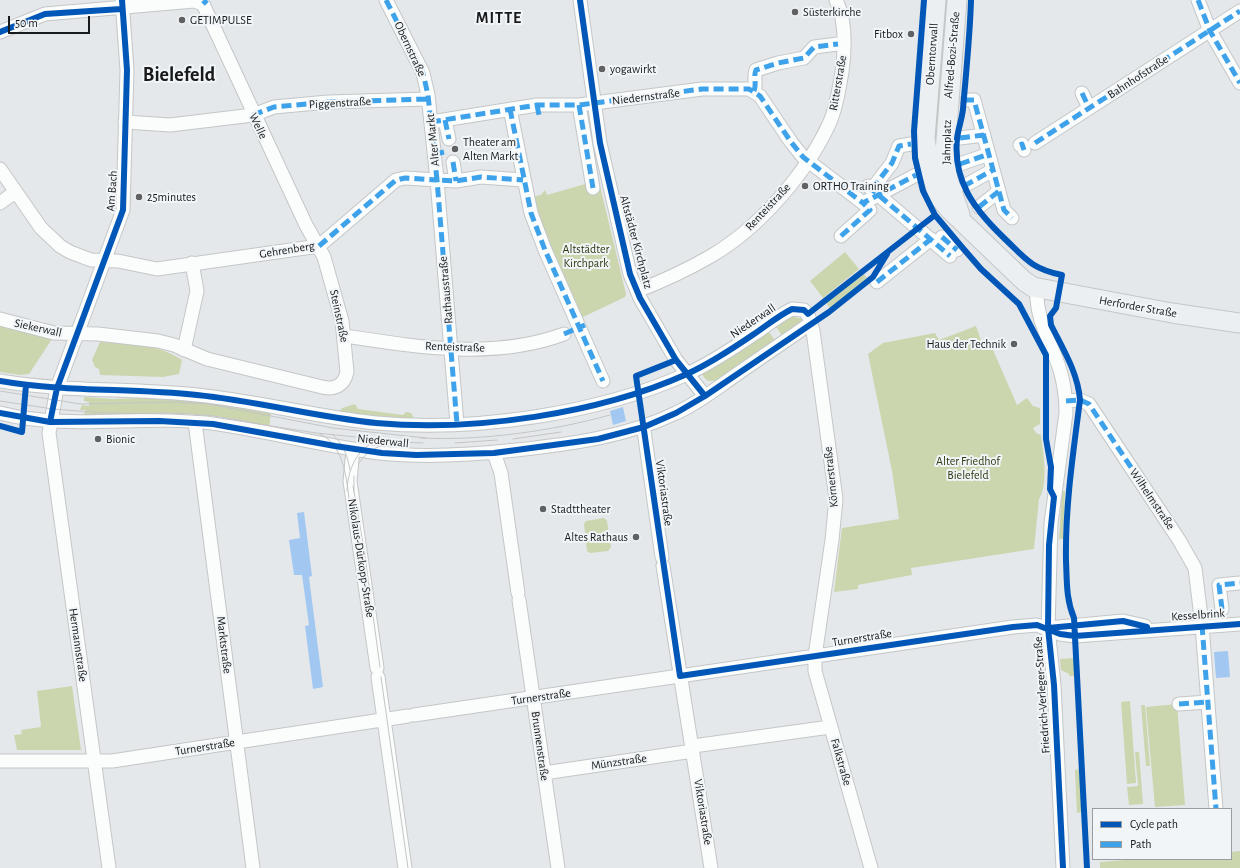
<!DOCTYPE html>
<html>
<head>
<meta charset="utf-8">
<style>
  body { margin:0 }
  #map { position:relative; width:1240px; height:868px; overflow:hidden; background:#e5e8ea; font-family:"Alegreya Sans",sans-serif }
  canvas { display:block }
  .legend { position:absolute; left:1092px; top:808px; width:140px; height:52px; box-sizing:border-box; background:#f1f5f8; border:1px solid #9a9d9f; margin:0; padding:5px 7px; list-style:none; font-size:12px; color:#17191a }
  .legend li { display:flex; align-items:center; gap:8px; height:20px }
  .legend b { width:20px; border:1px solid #9a9d9f }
  .scale { position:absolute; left:8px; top:16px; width:82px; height:18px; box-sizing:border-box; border:2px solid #17191a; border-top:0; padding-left:5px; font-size:12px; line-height:14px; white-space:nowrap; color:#17191a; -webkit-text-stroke:3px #f1f5f8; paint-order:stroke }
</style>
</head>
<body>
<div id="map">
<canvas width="1240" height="868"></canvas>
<ul class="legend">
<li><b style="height:5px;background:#0057b8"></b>Cycle path</li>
<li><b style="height:5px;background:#3da2ea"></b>Path</li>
</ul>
<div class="scale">50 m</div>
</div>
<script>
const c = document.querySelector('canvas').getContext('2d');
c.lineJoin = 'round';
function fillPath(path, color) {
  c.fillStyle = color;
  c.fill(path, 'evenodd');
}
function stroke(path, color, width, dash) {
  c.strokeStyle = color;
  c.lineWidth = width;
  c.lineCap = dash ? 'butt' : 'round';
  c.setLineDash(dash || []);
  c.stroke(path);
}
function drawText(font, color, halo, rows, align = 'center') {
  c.font = font + ' "Alegreya Sans",sans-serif';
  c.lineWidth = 4;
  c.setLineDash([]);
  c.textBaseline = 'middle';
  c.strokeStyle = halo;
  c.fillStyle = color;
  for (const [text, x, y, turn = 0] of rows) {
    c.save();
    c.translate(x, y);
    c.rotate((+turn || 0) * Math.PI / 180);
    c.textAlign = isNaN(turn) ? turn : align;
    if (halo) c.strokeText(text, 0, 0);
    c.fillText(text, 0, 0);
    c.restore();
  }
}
fillPath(new Path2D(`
  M941 0H951L940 139H931Z
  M585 184 593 188 600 186 626 294 625 297 581 318 542 227 532 194 536 196 541 195 545 190 547 195Z
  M845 252 859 269 823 298 810 281Z
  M863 273 867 278 830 308 826 303Z
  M790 316 803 319V323L783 337 774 324Z
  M0 326 52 339 29 374 20 375 0 372Z
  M976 326 983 346 990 343 1017 405 1027 398 1033 406 1040 408V424L1033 428 1036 433 1041 435C1043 453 1049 483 1039 499L1034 549 911 568 912 575 858 585V589L834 592 842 528 899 519 892 471 868 354 883 343 935 333 939 340Z
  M767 329 776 342 718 380C710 382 706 382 702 374Z
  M100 342C128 344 157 343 182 360L179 374 163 377 100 375 99 369 95 367 92 360Z
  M84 397 113 399 170 397 405 430V432L349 427 271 412 269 429 238 425 82 418 86 410H80L82 405 89 406V402L84 401Z
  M355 404 358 409 403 415 406 412 411 413 415 420 338 413 342 408Z
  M1062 491H1065L1063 539H1059Z
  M604 518 607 521 611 547 608 551 590 553 587 551 584 524 586 521Z
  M1074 658 1075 676H1069V674L1061 670 1060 659Z
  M72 686 81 750H17L14 735 22 734 21 730 41 727 37 691Z
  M1130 701 1136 783 1127 784 1121 702Z
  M1177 704 1185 805 1155 807 1146 707Z
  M1141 705H1145L1150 766H1146Z
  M1135 752H1139L1143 804 1129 805 1127 787 1138 786Z
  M1080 769 1082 812 1077 813 1075 770Z
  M1240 851V868H1100V862L1139 859H1231V852Z`), '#cbd6af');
fillPath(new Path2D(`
  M623 407 626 421 613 425 610 411Z
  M304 512 312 576 309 577 323 687 313 689 305 626 309 625 302 575H294L289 540 300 538 297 513Z
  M1228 651 1230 677 1216 678 1214 652Z`), '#a2c8f2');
const street = new Path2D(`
  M386 0 423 73 428 95 437 180 456 181 481 177 523 180
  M580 0 600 143 630 274 640 298 676 360 705 396
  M1198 0 1210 31 1240 83
  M0 32 45 14 194 1 203 4
  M754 91C757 84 753 76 756 70L778 63 804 58 814 47 838 44
  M1082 93 1089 108
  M967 100H974L1004 210 1012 218
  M579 105 593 188
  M510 109 531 213 545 250 603 381
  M445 120 449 139
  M125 122 170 125 253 115 274 107 328 102 428 99
  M431 122 537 105H579L702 89H749L760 96 791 142 803 157 863 203 916 175
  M960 138 984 135
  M1035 143 1240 11
  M1020 145 1022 144 1024 150
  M453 162 456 181
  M960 164 989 154
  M0 169 41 228 60 246 70 252 91 260 118 261 157 269 319 246 396 180 405 178 437 180 457 424
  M966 185 993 170
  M868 186 950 256
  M872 189 892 163 899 146 911 144
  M0 203 15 192
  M979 207 999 191
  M841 236 870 210 863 203
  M942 237 957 250
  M877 282 931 239
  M1037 288C1035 318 1050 340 1059 367 1064 382 1066 398 1066 413L1051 523 1048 628 1054 685 1063 868
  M637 291C663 281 687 270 711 256 759 228 807 173 830 122 837 106 839 88 842 72 845 50 846 20 836 0
  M0 319 54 333 98 334 158 341 174 345 207 359 322 387C334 390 344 386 347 372L342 321 324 257 306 225 203 4
  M345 336C417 347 494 360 564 334
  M184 350 197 291 192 263
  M0 381C65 392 131 388 197 395 257 401 316 417 376 423 473 432 598 414 687 374 711 363 732 349 754 334 766 326 778 316 792 309L804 310 809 317 813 331 836 499 832 540 815 656V671L871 868
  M1066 401 1080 400 1089 404 1179 540 1195 568 1202 625 1216 809
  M0 413C70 431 141 414 212 423 268 431 323 446 380 453 425 458 471 455 516 450 571 444 626 437 676 413 696 404 713 391 730 379 757 360 784 342 811 323
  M195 422 253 868
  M644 431 662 557
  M353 449 350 481 377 668
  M494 453 501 473 518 593
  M663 566 711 868
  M519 600 558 868
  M1222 609 1219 585 1240 583
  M1048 628 1123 621 1145 626
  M378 677 405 868
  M1179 704 1208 702
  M414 715 1013 627 1037 625 1060 634 1075 636 1240 624
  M693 746 830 727
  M0 761H112L408 716
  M544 773 693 751
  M109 868 49 433 57 388 123 210 127 70 122 0`);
const secondary = new Path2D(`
  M936 0 925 138 930 171 939 197 951 211 1024 281 1033 287 1172 313 1240 323
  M957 0 945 153 948 179 960 215`);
stroke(street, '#c4c6c7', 15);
stroke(secondary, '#c4c6c7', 21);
stroke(street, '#fbfcfc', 13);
stroke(secondary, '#ebeff2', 19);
stroke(new Path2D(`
  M0 391 80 404 172 402 209 404 333 428 426 438
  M0 401 53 409 104 413 172 414 207 416 316 433 356 437
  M320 434C349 447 347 494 352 522
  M332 434C344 444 347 455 350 470
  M421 438C482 441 552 431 610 415
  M513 439 561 432
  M455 443 497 440
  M359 463C374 440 399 442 423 443
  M353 486 364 549 380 667
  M347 491C348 464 361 441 389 438
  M354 491V476
  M381 677 408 868`), '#c4c4c5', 1);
stroke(new Path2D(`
  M386 0 423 73 428 95 437 180 456 181 481 177 523 180
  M1198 0 1210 31 1240 83
  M203 4 207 0
  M754 91C757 84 753 76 756 70L778 63 804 58 814 47 838 44
  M1082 93 1089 108
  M964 100H974L1004 210 1012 218
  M537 105 539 115
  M579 105 593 188
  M510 109 531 213 545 250 603 381
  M253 115 274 107 328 102 428 99
  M445 120 449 139
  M431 122 537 105H579L702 89H749L760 96 791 142 803 157 863 203 916 175
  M960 138 984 135
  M1035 143 1240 11
  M1020 145 1022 144 1024 150
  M435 154 444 152
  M453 162 456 181
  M960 164 989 154
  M868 186 950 256
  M964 186 993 170
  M872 189 892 163 899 146 911 144
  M979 207 999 191
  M841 236 870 210 863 203
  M942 237 957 250
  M319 246 396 180 405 178 437 180 457 424
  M877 282 931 239
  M564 334 585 325
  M1066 401 1080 400 1089 404 1168 523
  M1222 609 1219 585 1240 583
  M1202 625 1216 809
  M1179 704 1208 702`), '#3da2ea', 5, [10, 5]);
stroke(new Path2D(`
  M580 0 600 143 630 274 640 298 676 360 705 396
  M924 0 914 131 915 158 923 191 935 215 961 246 981 269 1019 304 1046 355V439L1051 467 1050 489 1054 497 1049 545 1048 628 1054 685 1063 868
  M971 0C970 36 966 73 963 109 962 119 958 129 957 139 953 181 974 209 1003 237 1025 258 1031 269 1062 275L1056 308 1050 316 1051 325C1063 349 1078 373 1080 400 1073 454 1065 507 1066 561 1067 582 1066 599 1074 618L1087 868
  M0 32 45 14 121 9
  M676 360 636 376 680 676 1013 627 1037 625 1060 634 1075 636 1240 624
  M0 381C65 392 131 388 197 395 257 401 316 417 376 423 473 432 598 414 687 374 711 363 732 349 754 334 766 326 778 316 792 309L804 310 808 314 935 215
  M0 413 50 422 159 421 213 424 335 446 382 453 416 455 494 453 598 439 644 427 676 413 705 396 829 312 873 277 887 254
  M50 422 57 388 123 210 127 70 122 0
  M0 426 22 432 26 385
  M1048 628 1123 621 1147 627`), '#0057b8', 6);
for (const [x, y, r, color] of [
  [795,12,4,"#5f6163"],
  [182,20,4,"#5f6163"],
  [911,34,4,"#5f6163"],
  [602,69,4,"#5f6163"],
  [455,149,4,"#5f6163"],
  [805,186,4,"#5f6163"],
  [139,197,4,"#5f6163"],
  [1014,344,4,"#5f6163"],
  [98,439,4,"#5f6163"],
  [543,509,4,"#5f6163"],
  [636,537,4,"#5f6163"]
]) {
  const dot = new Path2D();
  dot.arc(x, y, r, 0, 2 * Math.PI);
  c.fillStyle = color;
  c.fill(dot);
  stroke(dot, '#f1f5f8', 1.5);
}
drawText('12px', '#17191a', '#f1f5f8', [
  ["Süsterkirche",803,12],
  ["GETIMPULSE",190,20],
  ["Fitbox",903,34,"right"],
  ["yogawirkt",610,69],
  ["Theater am",463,142],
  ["Alten Markt",463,156],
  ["ORTHO Training",813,186],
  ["25minutes",147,197],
  ["Haus der Technik",1006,344,"right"],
  ["Bionic",106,439],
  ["Stadttheater",551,509],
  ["Altes Rathaus",628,537,"right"]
], 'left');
drawText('12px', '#17191a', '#f1f5f8', [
  ["Obernstraße",410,49,65],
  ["Oberntorwall",932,54,-86],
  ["Alfred-Bozi-Straße",952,55,-85],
  ["Bahnhofstraße",1138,77,-33],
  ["Ritterstraße",838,83,-80],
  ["Niedernstraße",646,97,-7],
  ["Piggenstraße",340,103,-3],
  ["Welle",258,126,65],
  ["Alter Markt",433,140,-96],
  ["Jahnplatz",947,142,-89],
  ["Am Bach",112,191,-86],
  ["Renteistraße",768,207,-47],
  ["Altstädter Kirchplatz",636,242,75],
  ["Gehrenberg",287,250,-9],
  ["Rathausstraße",446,290,-95],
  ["Herforder Straße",1138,307,10],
  ["Steinstraße",339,316,78],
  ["Niederwall",753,321,-34],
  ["Siekerwall",38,328,12],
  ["Renteistraße",455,347,2],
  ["Niederwall",383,441,6],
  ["Körnerstraße",831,477,-96],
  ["Viktoriastraße",664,493,82],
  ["Wilhelmstraße",1152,499,56],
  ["Nikolaus-Dürkopp-Straße",361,558,81],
  ["Kesselbrink",1198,615,-4],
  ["Turnerstraße",862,638,-9],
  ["Hermannstraße",78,645,82],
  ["Marktstraße",224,645,83],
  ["Friedrich-Verleger-Straße",1042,695,-94],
  ["Turnerstraße",541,697,-8],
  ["Brunnenstraße",540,746,82],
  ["Turnerstraße",205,747,-9],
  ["Münzstraße",619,762,-8],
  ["Falkstraße",841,762,74],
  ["Viktoriastraße",703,812,81]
]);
drawText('12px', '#303910', '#f1f5f8', [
  ["Altstädter",586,249],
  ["Kirchpark",586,263],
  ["Alter Friedhof",968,461],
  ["Bielefeld",968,475]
]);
c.letterSpacing = '1px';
drawText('bold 16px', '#17191a', '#f1f5f8', [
  ["MITTE",499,18]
]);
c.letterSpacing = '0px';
drawText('bold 20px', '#17191a', '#f1f5f8', [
  ["Bielefeld",179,75]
]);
</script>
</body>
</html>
